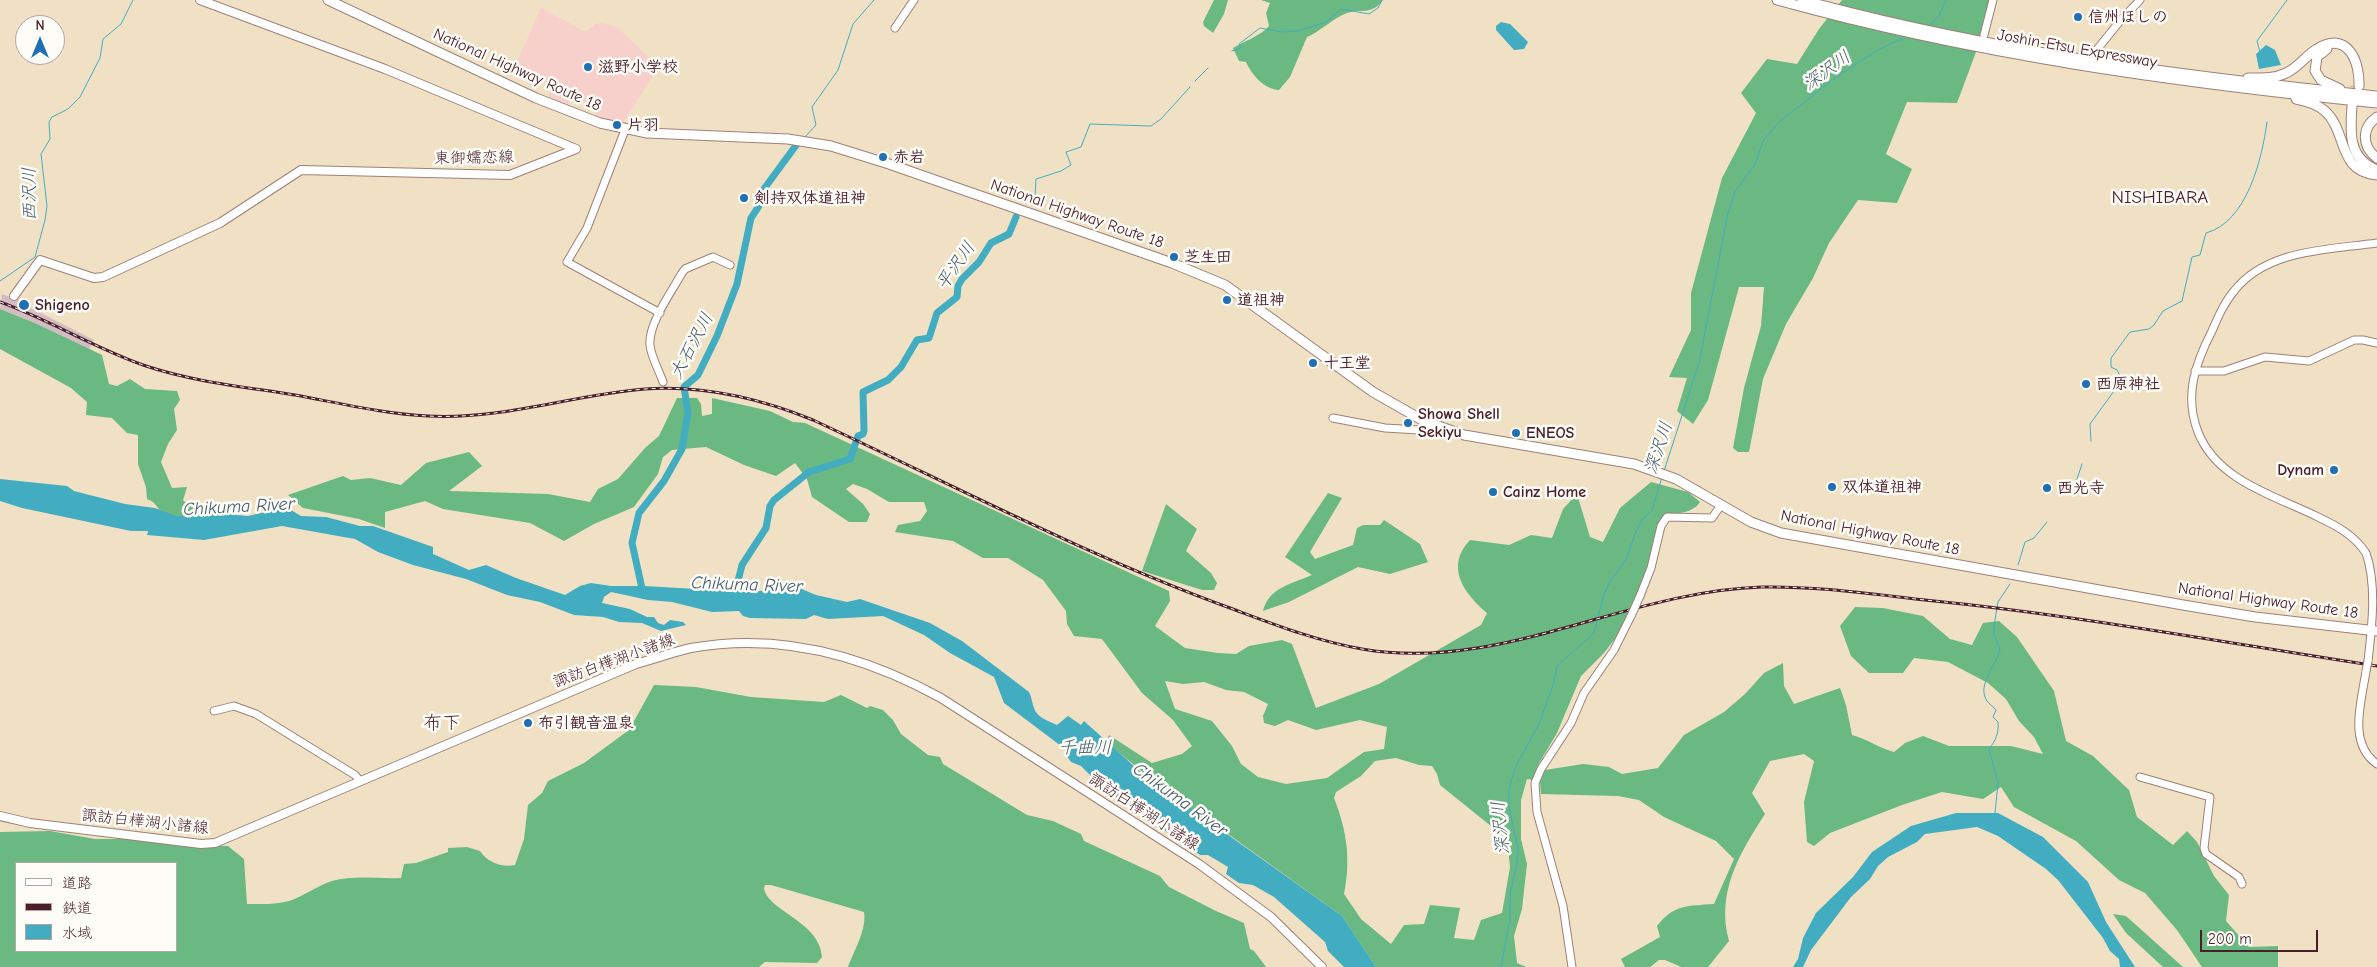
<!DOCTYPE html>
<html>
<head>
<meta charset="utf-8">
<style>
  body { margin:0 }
  #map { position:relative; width:2377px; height:967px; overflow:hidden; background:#f0e1c4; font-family:"Comic Neue","Klee One",sans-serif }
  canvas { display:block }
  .legend { position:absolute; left:15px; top:862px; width:162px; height:90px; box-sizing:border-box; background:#fdfcf7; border:1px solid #b5a4a5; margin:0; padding:6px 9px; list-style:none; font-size:15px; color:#4a1f2b }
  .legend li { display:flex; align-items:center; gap:10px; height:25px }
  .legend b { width:25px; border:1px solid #b5a4a5 }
  .north { position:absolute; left:15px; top:15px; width:50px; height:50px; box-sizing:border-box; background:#fdfcf7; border:1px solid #b5a4a5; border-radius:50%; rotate:0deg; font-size:14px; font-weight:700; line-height:20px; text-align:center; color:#4a1f2b }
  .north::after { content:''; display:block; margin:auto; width:18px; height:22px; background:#1f6fb2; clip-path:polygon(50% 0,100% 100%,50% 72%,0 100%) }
  .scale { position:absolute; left:2200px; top:930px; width:118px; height:22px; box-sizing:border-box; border:2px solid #4a1f2b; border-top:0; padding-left:6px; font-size:15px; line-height:18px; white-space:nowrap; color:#4a1f2b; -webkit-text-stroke:4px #fdfcf7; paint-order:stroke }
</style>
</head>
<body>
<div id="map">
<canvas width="2377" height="967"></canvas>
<ul class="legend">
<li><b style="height:6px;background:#fff"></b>道路</li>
<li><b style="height:6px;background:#4a1f2b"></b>鉄道</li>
<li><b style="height:14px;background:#42acc1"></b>水域</li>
</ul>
<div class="north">N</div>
<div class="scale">200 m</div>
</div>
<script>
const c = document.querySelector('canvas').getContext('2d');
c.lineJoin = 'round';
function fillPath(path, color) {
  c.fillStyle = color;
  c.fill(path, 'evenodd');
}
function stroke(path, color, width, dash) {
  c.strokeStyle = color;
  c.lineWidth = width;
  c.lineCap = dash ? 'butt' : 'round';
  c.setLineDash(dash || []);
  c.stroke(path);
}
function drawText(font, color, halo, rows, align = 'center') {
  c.font = font + ' "Comic Neue","Klee One",sans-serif';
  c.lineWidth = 5;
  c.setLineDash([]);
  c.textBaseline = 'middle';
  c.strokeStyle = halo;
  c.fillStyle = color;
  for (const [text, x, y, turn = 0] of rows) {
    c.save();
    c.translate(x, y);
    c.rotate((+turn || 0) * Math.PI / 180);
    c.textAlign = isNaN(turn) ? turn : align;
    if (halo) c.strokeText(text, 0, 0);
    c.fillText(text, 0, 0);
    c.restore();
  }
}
fillPath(new Path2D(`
  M541 8 586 32 595 24 601 23 617 27 643 52 657 69 622 125 595 117 594 106 572 96 567 106 548 96 552 86 516 64Z`), '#f7d0cb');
fillPath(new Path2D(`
  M2 294 30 304 29 307 94 340 89 350 37 324 0 309Z`), '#d2bec2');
fillPath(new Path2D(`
  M1214 0H1228L1224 14 1213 33 1204 26 1203 22Z
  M1261 0H1383C1371 16 1362 8 1347 13 1333 18 1321 31 1307 37L1290 77 1279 90C1264 89 1252 75 1246 62L1239 61 1233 48C1243 42 1262 35 1269 26L1266 13 1270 3Z
  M1842 0H1989L1979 44 1957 103 1907 102 1886 154 1912 169 1897 203 1858 200 1829 243 1813 278 1786 324 1763 379 1749 452H1738L1733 448 1744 388 1761 326 1764 287H1739L1708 400 1693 424 1677 411 1687 378 1669 377 1691 330V293L1722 178 1756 113 1741 93 1767 59 1797 64 1819 29Z
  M0 309 37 324 102 355 109 384 117 386 130 379 145 389 177 391 180 400 174 409 177 430 168 444 161 462 172 488 187 487 183 500 189 506 205 505 214 507 216 515C201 517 175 521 161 511 155 506 157 503 147 499L146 487 138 464V435L127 433 112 418 86 415 87 402 71 388 0 349Z
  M677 398H697L701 404 702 416 712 414V398L770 411 793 422 805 423 1169 591 1170 601 1155 626 1185 648 1218 653 1236 654 1249 646 1282 640 1292 644 1316 708 1379 684 1481 625 1487 613C1463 593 1445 566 1470 540L1509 545 1531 535 1552 538 1563 509 1577 494 1590 537 1603 542 1620 508 1651 482 1688 492 1700 502C1694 512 1679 514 1668 514L1637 596 1617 636 1604 653 1581 676 1557 733 1538 765 1545 770 1583 764 1609 767 1622 774 1658 768 1684 735 1724 712 1745 694 1764 673 1783 663 1784 686 1794 704 1840 688 1846 705 1852 735C1867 739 1879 748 1894 752L1905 743 1923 736 1949 746H2011L2043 754 2034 737 2019 721 2006 699 1988 683 1948 662 1914 658 1903 673H1869L1851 656 1840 626 1855 607 1883 608 1923 616 1950 639 1972 645 1983 623 1999 621 2017 637 2054 691 2066 741 2093 756 2129 790 2137 817 2173 845 2187 831 2197 842 2214 876 2229 895 2226 921 2249 947 2278 946V967H2202L2177 930 2145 893 2119 880 2076 841 2014 807 2001 787 1983 799 1942 792 1902 805 1830 833 1814 846 1807 842 1804 802 1814 761 1804 754 1770 761 1752 793 1765 814C1739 854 1716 893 1729 941L1708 967H1681L1665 960H1659L1650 967H1625L1621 959 1660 937 1657 926C1674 904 1688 906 1714 904L1734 859 1716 841 1664 817 1639 800 1618 796 1541 794 1540 781 1527 779 1521 800V839L1527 864 1522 909 1514 936 1517 963 1526 967H1376L1342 916 1228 834 1181 803 1106 742 1109 735 1152 763 1182 754 1192 746 1173 720 1142 693 1102 639 1074 636 1067 624 1066 611 1043 580 1008 558H983L953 541 895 532 898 525 920 521 927 511 924 502H889L867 489 853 484 846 489 863 504 870 514 867 522H849L812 497 807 479 795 463 776 476 744 465 706 447 672 450 663 457 658 474 634 507 594 524 564 541 530 523 443 509 425 501 385 512V528L359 519 303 508 288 495 343 476 351 480 370 478 401 485 426 463 469 452 482 466 449 491 548 494 590 502 598 489 618 479 645 448 659 436ZM1165 681 1183 684 1204 682 1226 690 1244 692 1268 704 1263 716 1264 723 1275 726 1288 720 1316 730 1360 720 1387 727 1384 749 1364 752 1327 778 1286 784 1258 777 1241 764 1232 746 1212 721 1175 709ZM1396 758 1419 765 1432 766 1437 774 1440 785 1507 839 1510 867 1502 913 1481 920 1474 940 1454 938 1460 908 1430 905 1424 924 1404 925 1391 944 1361 919 1344 894C1351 860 1347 831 1334 798L1336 792 1361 776 1375 761Z
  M1328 493 1342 498 1310 552 1315 559 1353 545 1357 528 1363 525H1380L1384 520 1420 544 1428 562 1390 574 1358 567 1289 602 1263 611C1269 587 1292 584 1312 575L1285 557Z
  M1166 504 1197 529 1186 551 1211 573 1217 583 1214 590H1202L1142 571Z
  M654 685 696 687 751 697 824 702 841 695 867 708 870 706 883 710 893 720 901 734 928 755 940 757 943 764 1027 815 1053 821 1081 834 1084 841 1160 876 1169 887 1216 911 1244 923 1250 949 1254 951 1266 967H848C854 951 867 929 864 912L771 885H765L764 888C767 911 820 921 822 957L817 963 765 962 759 967H0V832L50 831 95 839H138L176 845 228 846 244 859 247 904C261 904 275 905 289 901 304 896 317 886 332 881 354 875 378 879 401 878L404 864 416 863 448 852V848L467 847 480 851C487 862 502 868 515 865L524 839 528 805 542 793 548 781 584 763 629 730ZM16 863H176V951H16Z
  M2113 914 2126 916 2183 967H2163L2126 933Z`), '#6ab882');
fillPath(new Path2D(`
  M1501 22 1510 24 1528 42 1524 49 1514 50 1496 30V26Z
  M2266 45 2275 50 2281 65 2259 69 2256 54Z
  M0 479 67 486 74 491 125 504 155 508 176 516 195 517 225 514 248 516 274 510H291L301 516 326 517 360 526H373L433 547V554L469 570 486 565 516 578 565 595 580 586 591 583 611 586H644L750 592 797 587 816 595 847 602 860 599 930 623 962 641 1029 692C1032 698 1032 703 1034 708 1037 718 1049 721 1057 725L1068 716 1081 725 1084 721 1144 775 1342 916 1376 967H1344L1328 951 1325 942 1274 897 1253 885 1239 883 1226 874 1228 867 1208 855H1200L1101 786 1081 766 1071 762 1064 752 1065 749 1004 703 994 677 950 653 924 635 883 616 828 619 814 615 806 619 750 618 743 616 739 611 712 612 672 602 648 600 611 592 604 597 602 603 630 609 647 617H654L658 623 664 625 670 620 683 622 686 625 661 631 642 623 619 622 603 617 574 615 540 602 507 595 466 579 413 565 378 552 355 539 282 526 204 540 147 535 148 531H131L22 508 0 501Z
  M1956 813H1998L2043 837 2088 882 2106 922 2135 967H2120L2119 959 2110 951 2103 938 2058 880 2046 869 1998 836 1977 827 1925 834 1917 842 1888 857 1878 866 1870 879 1851 897 1811 950 1803 967H1793L1798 959 1803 938 1816 913 1853 877 1872 852 1911 826Z`), '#42acc1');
stroke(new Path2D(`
  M1927 27 1938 17 1946 0
  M1232 51 1241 48 1239 44 1260 28 1282 32 1298 31 1326 22 1341 9 1369 14 1378 8 1382 0
  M2260 52 2257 41 2287 0
  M1195 81 1208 68
  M805 137 816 125 812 107 838 70 853 24 874 0
  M1026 203 1035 198 1036 179 1061 171 1071 165 1066 152 1081 147 1090 124 1151 126 1161 119 1190 87
  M0 281 35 257 45 220 47 206 41 154 50 139 49 122 52 117 68 109 80 97 100 58 103 39 121 24 133 0
  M2091 441 2090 424 2114 391 2120 376 2117 370 2111 367V358L2130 332 2149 329 2154 325 2163 311 2182 301 2192 257 2200 255 2206 233C2247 222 2262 159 2267 122
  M1664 471 1699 363 1728 213 1735 192 1755 164 1763 141 1780 121 1838 76 1876 51 1908 36
  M2075 485 2082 464
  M2018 565 2025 542 2034 538 2047 522
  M1995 813 1998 783 1989 749C1996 740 1999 733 1998 722L1993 717 1996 710C1993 706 1989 704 1987 701 1976 685 1997 664 2000 650L1994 634V626L1998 602 2010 584
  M1501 967 1510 920V895L1517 863 1518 849 1509 807V789L1515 768 1539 724 1553 685 1557 666 1594 633 1604 594 1611 580 1626 560 1636 531 1642 520 1652 510 1662 477`), '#42acc1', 1);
stroke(new Path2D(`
  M643 593 632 543 639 513 664 481 682 449 688 413 684 387 698 375 717 336 737 284 751 218 759 206 761 193 797 144
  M734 597 742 565 766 528 770 506 774 500 809 472 850 459 858 436 863 434 864 431 863 392 888 380 901 367 917 340 929 338 937 313 957 297 958 286 962 279 979 262 991 243 1009 234 1016 217`), '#42acc1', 7);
stroke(new Path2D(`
  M2353 101 2355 86`), '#cfbaa5', 9, [9, 4.5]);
const secondary = new Path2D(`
  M895 28 914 0
  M1984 35 1993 0
  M2095 52 2120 21 2140 0
  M625 130 587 228 567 262 660 313
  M2195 371H2224L2265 357 2309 361 2354 340H2363L2377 343
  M663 382C659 370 651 357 650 345 648 324 672 291 682 273L685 269 713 257 730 265
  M1333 418 1385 428 1453 432
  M1640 596 1651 568 1661 526 1667 517 1712 518 1721 505
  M2368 661C2372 626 2377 585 2366 553 2354 535 2337 526 2318 517 2276 496 2217 481 2198 432 2184 396 2195 364 2212 331 2218 317 2224 303 2234 291 2267 249 2328 250 2377 243
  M2366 671C2362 700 2347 743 2377 764
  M214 711 234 706 256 714 355 775 360 781
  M2140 777 2210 797 2204 848 2206 854 2239 877 2242 884
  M1572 967 1563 906 1537 812 1535 783 1541 769 1571 723 1584 693 1614 650 1631 616`);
const primary = new Path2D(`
  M200 0 385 69 576 149
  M14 296 40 260 94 278 103 277 220 223 301 170 510 175 576 149
  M0 816 30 823 201 844 215 843 636 664C654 659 673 652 691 648 779 632 865 656 941 698L1199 864 1271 917 1322 967`);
const highway = new Path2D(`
  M328 0 536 98 600 123 647 133 788 139 831 146 889 164 1172 263 1225 285 1373 392 1424 421 1464 435 1634 464 1676 479 1751 522 1781 533 2183 605 2255 617 2377 631
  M1777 0C1976 55 2172 82 2377 103
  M1802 0C1993 52 2181 76 2377 96
  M2327 49 2317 57 2315 71 2321 80 2340 89
  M2248 78C2260 78 2274 79 2286 73 2298 68 2305 56 2317 49 2347 30 2360 61 2359 86
  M2296 99C2307 101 2317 104 2325 111 2348 132 2337 172 2377 175
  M2352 106C2350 132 2348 159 2377 170
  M2377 117C2361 128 2362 147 2377 158`);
stroke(secondary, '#9d8078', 9);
stroke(primary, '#9d8078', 10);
stroke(highway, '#9d8078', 11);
stroke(secondary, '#fff', 7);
stroke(primary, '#fff', 8);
stroke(highway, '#fff', 9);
const rail = new Path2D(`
  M0 302C50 320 96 349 146 366 194 382 246 387 295 395 339 403 384 414 428 416 503 420 571 395 645 389 703 385 759 398 813 420 951 484 1087 556 1230 608 1273 624 1316 641 1362 649 1501 673 1625 591 1762 587 1816 586 1871 594 1925 600 2076 615 2227 643 2377 666`);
stroke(rail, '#4a1f2b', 3);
stroke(rail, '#fdfcf7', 1, [4]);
const secondaryBridge = new Path2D(`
  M1631 616 1640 596
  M2366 671 2368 661`);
stroke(secondaryBridge, '#9d8078', 9, []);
stroke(secondaryBridge, '#fff', 7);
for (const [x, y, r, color] of [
  [2078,17,5,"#1f6fb2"],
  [588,67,5,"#1f6fb2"],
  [617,125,5,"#1f6fb2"],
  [883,157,5,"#1f6fb2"],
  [744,198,5,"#1f6fb2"],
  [1174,257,5,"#1f6fb2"],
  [1227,300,5,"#1f6fb2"],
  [24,305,6,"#1f6fb2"],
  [1313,363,5,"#1f6fb2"],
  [2086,384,5,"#1f6fb2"],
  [1408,423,5,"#1f6fb2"],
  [1516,433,5,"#1f6fb2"],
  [2334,470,5,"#1f6fb2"],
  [1832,487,5,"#1f6fb2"],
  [2047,488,5,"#1f6fb2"],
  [1493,492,5,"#1f6fb2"],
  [528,723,5,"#1f6fb2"]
]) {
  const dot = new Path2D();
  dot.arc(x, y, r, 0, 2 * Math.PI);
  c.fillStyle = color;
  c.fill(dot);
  stroke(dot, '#fdfcf7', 2);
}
drawText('bold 16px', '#4a1f2b', '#fdfcf7', [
  ["信州ほしの",2088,17],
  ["滋野小学校",598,67],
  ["片羽",627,125],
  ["赤岩",893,157],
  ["剣持双体道祖神",754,198],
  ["芝生田",1184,257],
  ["道祖神",1237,300],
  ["Shigeno",35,305],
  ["十王堂",1323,363],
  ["西原神社",2096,384],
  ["Showa Shell",1418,414],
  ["Sekiyu",1418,432],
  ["ENEOS",1526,433],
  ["Dynam",2324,470,"right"],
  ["双体道祖神",1842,487],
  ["西光寺",2057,488],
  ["Cainz Home",1503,492],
  ["布引観音温泉",538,723]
], 'left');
drawText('16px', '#4a1f2b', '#fdfcf7', [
  ["Joshin-Etsu Expressway",2077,49,10],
  ["National Highway Route 18",517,70,24],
  ["東御嬬恋線",474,158,-1],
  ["National Highway Route 18",1077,214,19],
  ["National Highway Route 18",1870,533,11],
  ["National Highway Route 18",2268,601,8],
  ["諏訪白樺湖小諸線",614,661,-20],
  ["諏訪白樺湖小諸線",1144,812,33],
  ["諏訪白樺湖小諸線",145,822,6]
]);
drawText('italic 18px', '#465e6e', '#fdfcf7', [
  ["深沢川",1827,71,-36],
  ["西沢川",30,194,-91],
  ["平沢川",956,266,-55],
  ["大石沢川",692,346,-62],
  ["深沢川",1659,448,-72],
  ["Chikuma River",239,507,-3],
  ["Chikuma River",747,585,2],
  ["千曲川",1085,748],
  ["Chikuma River",1180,800,36],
  ["深沢川",1501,828,-96]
]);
drawText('19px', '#4a1f2b', '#fdfcf7', [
  ["NISHIBARA",2160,198],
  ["布下",442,724]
]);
</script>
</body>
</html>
